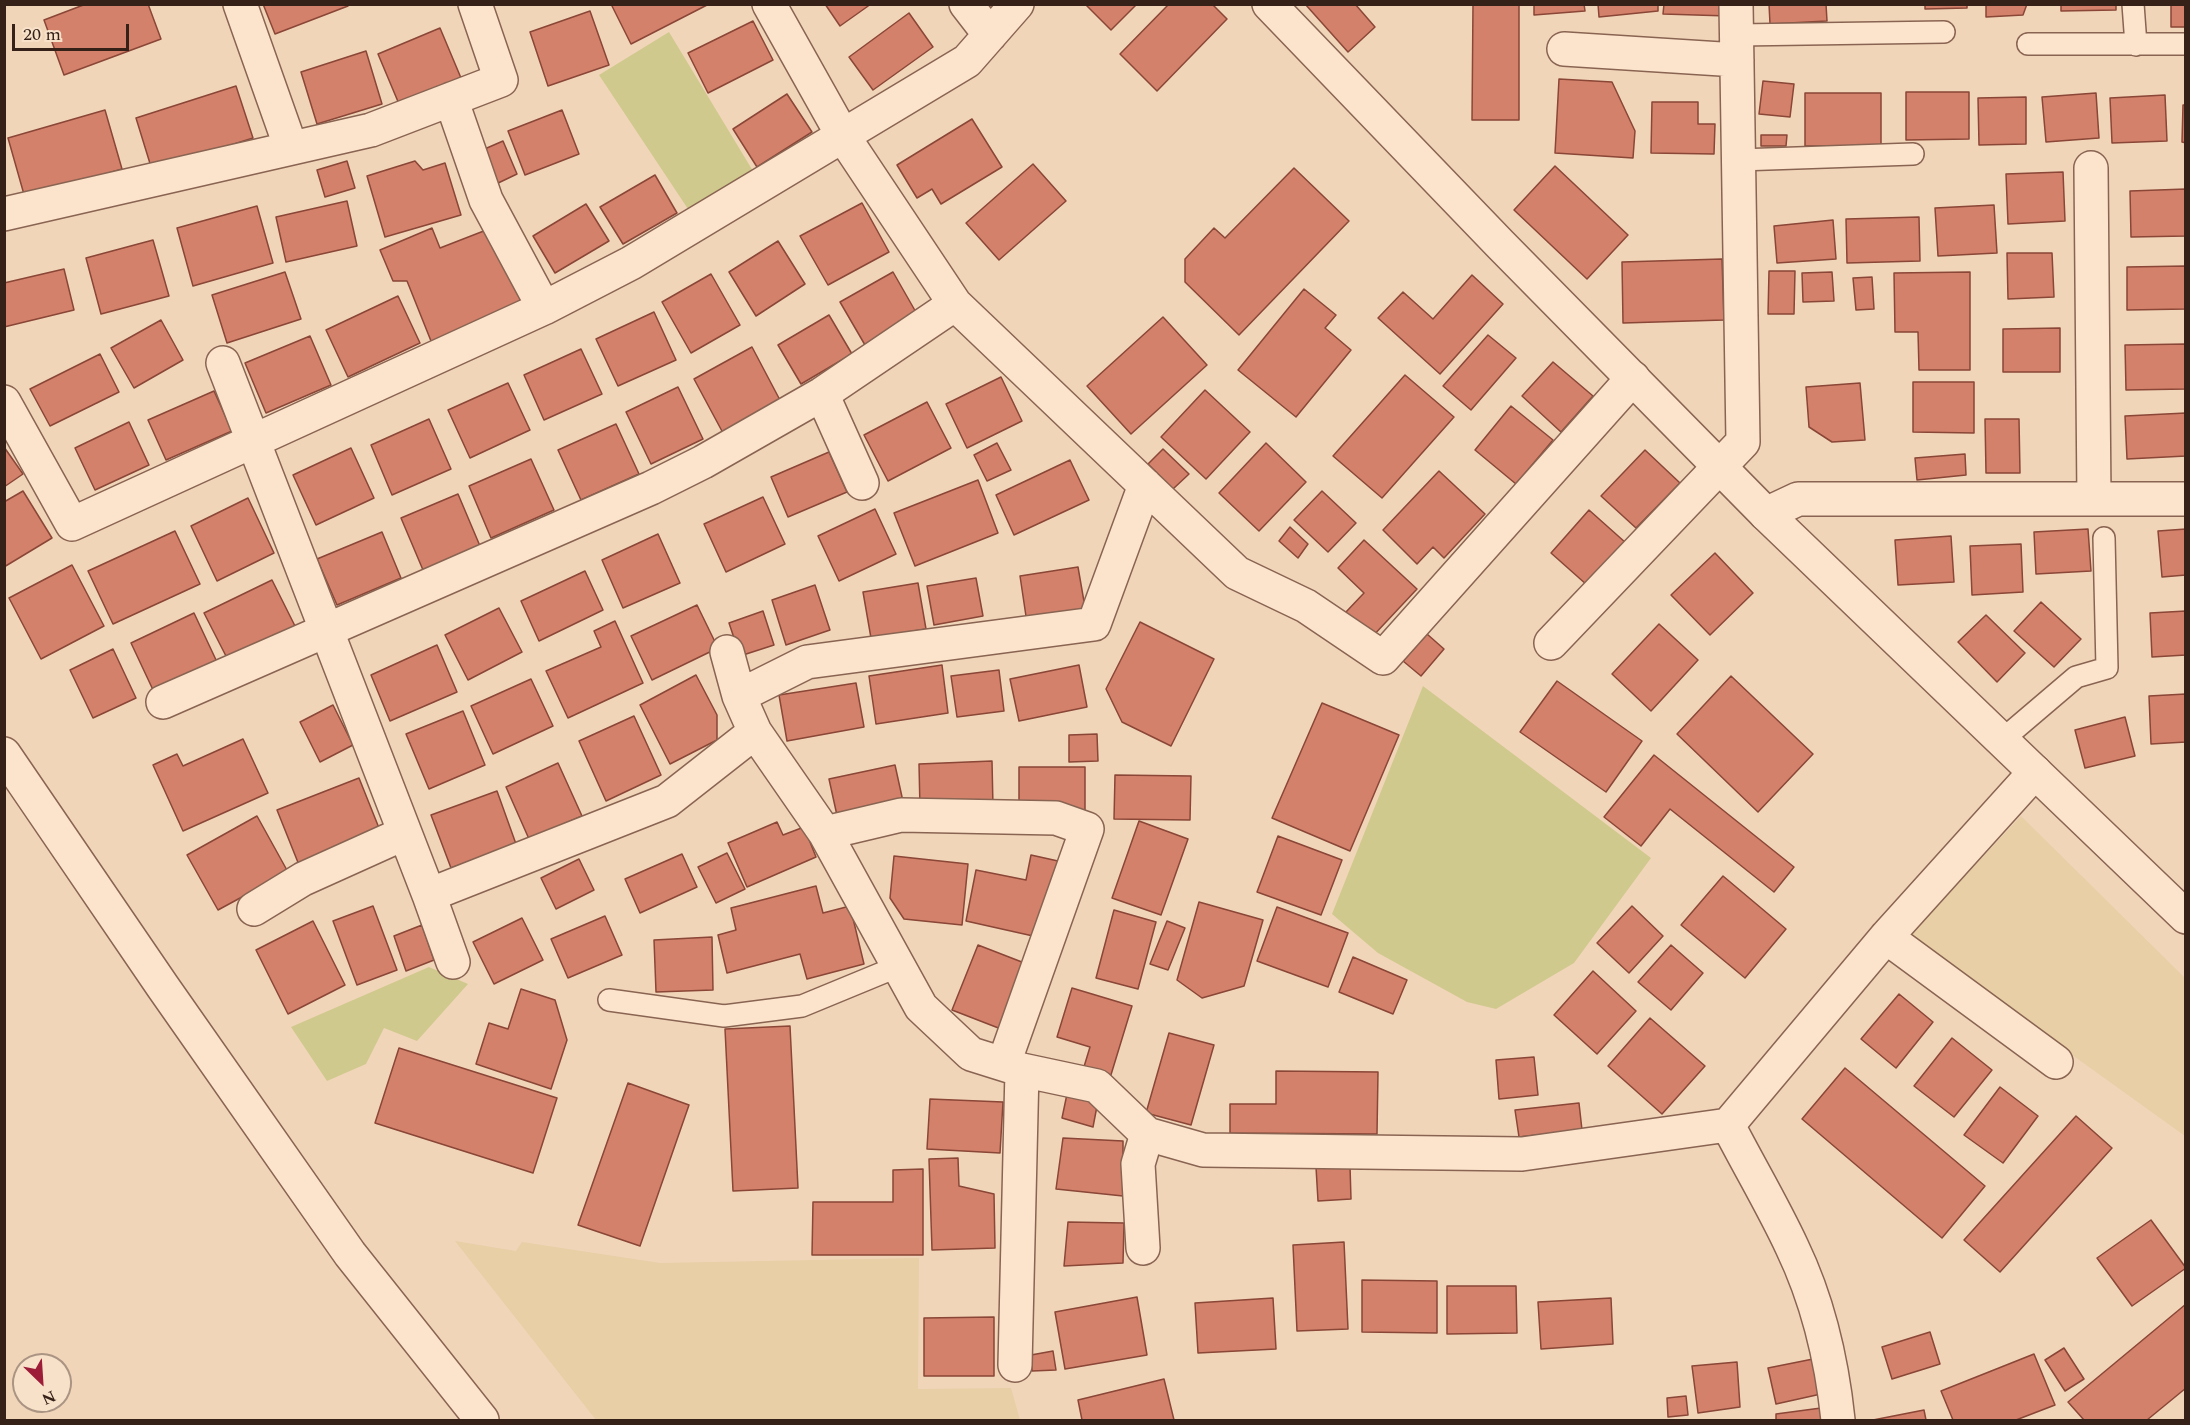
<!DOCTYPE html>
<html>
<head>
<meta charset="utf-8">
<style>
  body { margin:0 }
  #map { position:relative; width:2190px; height:1425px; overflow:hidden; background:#f1d5b9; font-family:Spectral,serif }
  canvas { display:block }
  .frame { position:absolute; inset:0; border:6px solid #362119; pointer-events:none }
  .north { position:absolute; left:12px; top:1353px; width:60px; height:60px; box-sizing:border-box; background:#f8e1c9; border:2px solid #aa9483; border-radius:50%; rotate:155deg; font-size:16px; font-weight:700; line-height:24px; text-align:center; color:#362119 }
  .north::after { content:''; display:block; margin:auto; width:21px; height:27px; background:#9d1d39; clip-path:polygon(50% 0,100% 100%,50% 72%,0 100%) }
  .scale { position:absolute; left:12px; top:24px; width:117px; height:27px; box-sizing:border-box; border:3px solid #362119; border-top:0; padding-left:8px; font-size:18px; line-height:21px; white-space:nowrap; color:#362119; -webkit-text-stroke:4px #f8e1c9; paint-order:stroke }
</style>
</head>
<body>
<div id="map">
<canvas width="2190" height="1425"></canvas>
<div class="frame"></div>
<div class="north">N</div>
<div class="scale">20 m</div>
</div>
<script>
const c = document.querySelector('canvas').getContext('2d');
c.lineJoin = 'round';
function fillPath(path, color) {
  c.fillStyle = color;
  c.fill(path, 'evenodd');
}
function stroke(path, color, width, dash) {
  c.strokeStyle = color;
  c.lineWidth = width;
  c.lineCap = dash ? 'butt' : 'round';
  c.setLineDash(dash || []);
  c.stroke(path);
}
fillPath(new Path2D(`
  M2021 816 2185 978V1136L1908 937Z
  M455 1241 516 1251 522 1242 660 1263 919 1258 918 1389 1011 1388 1020 1420H596Z`), '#e8cfa6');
fillPath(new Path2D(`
  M669 32 756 176 692 215 599 75Z
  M1423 686 1651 858 1574 963 1496 1009 1467 1002 1378 953 1332 914Z
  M429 967 468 984 417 1041 384 1028 366 1064 327 1081 291 1027Z`), '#d0c98d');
const building = new Path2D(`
  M86 4H148L161 39 64 75 44 20Z
  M263 4H347L348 6 275 34Z
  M611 4H709L631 44Z
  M825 4H871L840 26Z
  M1085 4H1137L1111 30Z
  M1169 4H1212L1227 19 1157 91 1120 54Z
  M1305 4H1355L1375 27 1348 52Z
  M1473 4H1519V120H1472Z
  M1534 4H1584L1585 11 1534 15Z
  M1598 4H1658V11L1599 17Z
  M1664 4H1729L1728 16 1663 14Z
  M1769 4H1826L1827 21 1770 24Z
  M1925 4H1967V8L1925 9Z
  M1986 4H2027L2023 15 1986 17Z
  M2061 4H2116V10L2061 11Z
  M2171 4H2186V27H2171Z
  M590 11 609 65 548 86 530 32Z
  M909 13 933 47 873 90 849 57Z
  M753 21 773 60 708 93 688 53Z
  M440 28 461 78 399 104 378 54Z
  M366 51 382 104 317 124 301 72Z
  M1559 79 1612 82 1635 131 1633 158 1555 153Z
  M1763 81 1794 84 1790 117 1759 114Z
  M236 86 253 138 152 170 136 118Z
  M1906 92H1969V139L1906 140Z
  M1805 93H1881V146H1805Z
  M2096 93 2099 138 2046 142 2042 97Z
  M787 94 812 132 757 167 733 129Z
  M2165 95 2167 141 2112 143 2110 98Z
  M2026 97V144L1979 145 1978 98Z
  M1652 102H1698V124H1715L1714 154 1651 153Z
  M2183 105H2186V143L2182 142Z
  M105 110 122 169 25 198 8 138Z
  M562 110 579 154 525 175 508 131Z
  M972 119 1002 167 941 204 932 189 917 198 897 165Z
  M1761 135H1787L1786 146H1761Z
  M503 141 517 174 494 185 480 151Z
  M347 161 355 188 325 197 317 170Z
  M415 161 423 170 445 163 461 215 385 237 367 176Z
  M1033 164 1066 201 999 260 966 223Z
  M1555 166 1628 235 1587 279 1514 210Z
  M1294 168 1349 221 1239 335 1185 282V259L1214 228 1225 238Z
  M2063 172 2065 221 2008 224 2006 174Z
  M655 175 677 213 623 244 600 207Z
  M2186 189V236L2131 237 2130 191Z
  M347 201 357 246 286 262 276 217Z
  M862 203 889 252 828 285 800 236Z
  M586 204 609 241 555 273 533 236Z
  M1994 205 1997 253 1938 256 1935 208Z
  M257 206 273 263 193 286 177 228Z
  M1919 217 1920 261 1847 263 1846 219Z
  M1833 220 1836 259 1777 263 1774 226Z
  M494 227 526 307 433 346 407 281H393L380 250 432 228 440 248Z
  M153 240 169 296 101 314 86 258Z
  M778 241 805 284 756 316 729 272Z
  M2007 253H2052L2054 297 2008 299Z
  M1722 259 1724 320 1623 323 1622 262Z
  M2186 266V309L2127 310V267Z
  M64 269 74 310 4 327V283Z
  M1769 271H1795L1794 314H1768Z
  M285 272 301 319 227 343 212 295Z
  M893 272 917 314 865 345 840 302Z
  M1832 272 1834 301 1803 302 1802 273Z
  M1970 272V370H1919L1918 332H1895L1894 273Z
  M711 274 740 325 691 353 662 302Z
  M1472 275 1503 304 1440 374 1378 318 1403 292 1433 319Z
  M1872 277 1874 309 1856 310 1853 278Z
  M1304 289 1336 315 1325 328 1351 350 1296 417 1238 370Z
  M398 296 420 343 348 377 326 330Z
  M654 312 676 360 618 386 596 339Z
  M829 315 852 354 801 384 778 345Z
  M1163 317 1207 365 1131 434 1087 386Z
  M161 320 183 360 134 388 111 348Z
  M2060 328V372H2003V329Z
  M1488 335 1516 358 1471 410 1443 386Z
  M310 336 331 385 266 413 245 363Z
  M2186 344V389L2126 390 2125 345Z
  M752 347 781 402 723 433 694 379Z
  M581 349 602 394 544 420 524 375Z
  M100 354 119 392 50 426 30 389Z
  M1553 362 1593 396 1561 432 1522 396Z
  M1405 375 1454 417 1382 498 1333 456Z
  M1001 377 1022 421 967 448 946 404Z
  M1913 382H1974V433L1913 432Z
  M508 383 530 430 470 458 448 410Z
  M1860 383 1865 440 1832 442 1809 427 1806 387Z
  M678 387 703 439 651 464 626 412Z
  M1205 390 1250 432 1206 479 1161 437Z
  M214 391 232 431 166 460 148 420Z
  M927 402 951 448 888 481 864 435Z
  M1511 406 1553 440 1516 484 1475 450Z
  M2186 413V456L2127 459 2125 416Z
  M429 419 451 469 392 495 371 445Z
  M1985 419H2019L2020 473H1986Z
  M129 422 149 465 95 490 75 448Z
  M616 424 639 474 581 500 558 450Z
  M997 443 1011 470 987 481 974 455Z
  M1266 443 1306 482 1259 531 1219 493Z
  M4 447 23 474 4 487Z
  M351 448 374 498 316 525 293 475Z
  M1163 449 1189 474 1173 489 1148 464Z
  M1645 450 1680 483 1636 528 1601 496Z
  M829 452 847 492 788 517 771 477Z
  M1965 454 1966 475 1917 480 1915 458Z
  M531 459 554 510 491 538 469 486Z
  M1070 460 1089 500 1014 535 996 495Z
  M1439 471 1485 514 1444 558 1433 547 1417 564 1383 530Z
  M978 480 998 533 915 566 894 513Z
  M23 491 52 538 4 567V502Z
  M1322 491 1356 523 1328 552 1294 520Z
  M458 494 480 546 423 570 401 518Z
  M763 497 785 544 726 572 704 524Z
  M248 498 274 553 217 581 191 526Z
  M875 509 896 554 839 581 818 536Z
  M1589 510 1626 543 1587 585 1551 553Z
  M1290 527 1308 544 1298 558 1279 541Z
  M2088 529 2091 571 2036 574 2034 532Z
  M2186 529V575L2162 577 2158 531Z
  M175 531 200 584 113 624 88 571Z
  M382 532 401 578 337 605 317 559Z
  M658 534 680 583 623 608 602 560Z
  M1951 536 1954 582 1898 585 1895 540Z
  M1364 540 1417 589 1371 638 1345 613 1364 593 1338 568Z
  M2021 544 2023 592 1972 595 1970 546Z
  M1715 553 1753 593 1710 635 1671 595Z
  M72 565 104 626 41 659 9 598Z
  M1078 567 1086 613 1027 623 1020 576Z
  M585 571 603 610 539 641 521 601Z
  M976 578 983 616 934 625 927 586Z
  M272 580 295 626 228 660 204 613Z
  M918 583 926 629 871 638 863 592Z
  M815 585 830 630 786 645 772 600Z
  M2041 602 2081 639 2054 667 2014 631Z
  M697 605 718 648 652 680 631 636Z
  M499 608 522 652 468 680 445 635Z
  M763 611 774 645 740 656 729 623Z
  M2186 611V655L2152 657 2150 613Z
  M194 613 217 662 154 692 131 643Z
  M1986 615 2025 653 1997 682 1958 642Z
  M615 621 643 683 568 718 546 671 601 647 594 631Z
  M1140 622 1214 659 1171 746 1122 722 1106 689Z
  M1659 624 1698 660 1651 711 1612 674Z
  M1427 634 1444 649 1421 676 1403 661Z
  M437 645 457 692 390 721 371 675Z
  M113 649 136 698 93 718 70 670Z
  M942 665 948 713 876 724 869 676Z
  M1079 665 1087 707 1019 721 1010 679Z
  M999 670 1004 711 957 717 951 676Z
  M696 675 717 715V740L670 764 640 705Z
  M1731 676 1813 754 1758 812 1677 734Z
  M531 679 553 726 493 754 471 706Z
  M1557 681 1642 741 1606 792 1520 732Z
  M856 683 864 727 787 741 779 695Z
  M2186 694V742L2151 744 2149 696Z
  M1322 703 1399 735 1350 851 1272 818Z
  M333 705 353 745 320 762 300 722Z
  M463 711 485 765 429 789 406 734Z
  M634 716 661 775 606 801 579 741Z
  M2125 717 2135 756 2085 768 2075 730Z
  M1097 734 1098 761 1069 762V735Z
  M243 739 268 793 183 831 153 765 177 754 183 766Z
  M1654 755 1794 867 1774 892 1670 809 1641 846 1604 817Z
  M992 761 993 807 920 809 919 764Z
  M558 763 582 816 529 839 506 787Z
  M895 765 904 806 838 820 829 779Z
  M1019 767H1085V811H1019Z
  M1115 775 1191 776 1190 820 1114 819Z
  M359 778 381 833 299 865 277 810Z
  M497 791 516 844 451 868 431 815Z
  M257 816 288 872 218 910 187 855Z
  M1139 821 1188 839 1161 915 1112 898Z
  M777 822 783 835 804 827 816 857 747 887 728 843Z
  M1278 836 1342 860 1321 915 1257 892Z
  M727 853 745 889 716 903 698 867Z
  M682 854 697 887 640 913 625 879Z
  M1031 855 1058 861 1042 938 966 921 976 870 1026 880Z
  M894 856 968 864 962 925 904 919 890 898Z
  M579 859 594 890 556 909 541 878Z
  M1723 876 1786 929 1745 978 1681 925Z
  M816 886 823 913 850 906 864 964 807 979 800 954 727 973 718 935 736 930 731 908Z
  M1199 902 1263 920 1244 986 1202 998 1177 980Z
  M373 906 397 970 357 985 333 921Z
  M1632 906 1663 936 1629 973 1597 943Z
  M1277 907 1348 933 1328 987 1257 961Z
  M1114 910 1156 922 1138 989 1096 978Z
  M605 916 622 955 568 978 551 939Z
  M522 918 543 960 494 984 473 942Z
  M313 921 345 985 288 1014 256 950Z
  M1167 921 1185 928 1168 970 1150 964Z
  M422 925 434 960 406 971 394 936Z
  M712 937 713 990 656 992 654 940Z
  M978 945 1027 964 1001 1029 952 1010Z
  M1671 945 1703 973 1671 1010 1638 982Z
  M1353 957 1407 980 1393 1014 1339 992Z
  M1593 971 1636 1011 1597 1054 1554 1015Z
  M1072 988 1132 1006 1110 1078 1083 1070 1090 1047 1057 1037Z
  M521 989 555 1000 567 1040 551 1089 476 1064 489 1023 508 1029Z
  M1899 994 1933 1022 1896 1068 1861 1039Z
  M1650 1018 1705 1066 1662 1114 1608 1066Z
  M790 1026 798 1188 733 1191 725 1029Z
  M1169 1033 1214 1045 1191 1125 1146 1113Z
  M1952 1038 1992 1070 1954 1117 1914 1086Z
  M399 1048 557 1098 533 1173 375 1123Z
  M1534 1057 1538 1095 1499 1099 1496 1060Z
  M1845 1068 1985 1186 1942 1238 1802 1119Z
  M1276 1071 1378 1072 1377 1134 1230 1133V1104H1276Z
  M628 1083 689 1105 640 1246 578 1225Z
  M2000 1087 2038 1116 2003 1163 1964 1135Z
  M1067 1094 1098 1101 1093 1127 1062 1118Z
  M930 1099 1003 1102 1000 1153 927 1149Z
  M1579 1103 1582 1130 1519 1137 1515 1110Z
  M2076 1116 2112 1148 2000 1272 1964 1240Z
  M1063 1138 1123 1141V1196L1056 1189Z
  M958 1158 959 1186 994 1194 995 1248 932 1250 929 1159Z
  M1350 1166 1351 1199 1318 1201 1316 1167Z
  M923 1169V1255H812L813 1202H893V1170Z
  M2151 1220 2186 1268 2132 1306 2097 1258Z
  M1068 1222 1124 1223 1123 1263 1064 1266Z
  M1344 1242 1348 1329 1297 1331 1293 1245Z
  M1362 1280 1437 1281V1333L1362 1332Z
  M1447 1286H1516L1517 1333 1447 1334Z
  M1137 1297 1147 1355 1065 1369 1055 1312Z
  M1273 1298 1276 1349 1198 1353 1195 1303Z
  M1611 1298 1613 1344 1541 1349 1538 1302Z
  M2186 1304V1388L2147 1420H2084L2068 1402Z
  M994 1317V1376H924V1318Z
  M1930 1332 1940 1364 1892 1379 1882 1347Z
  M2064 1348 2084 1379 2065 1391 2045 1360Z
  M1053 1351 1056 1370 1032 1371 1031 1355Z
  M2034 1354 2055 1405 2016 1420H1953L1941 1391Z
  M1813 1359 1821 1394 1776 1404 1768 1368Z
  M1737 1362 1740 1407 1698 1413 1692 1366Z
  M1164 1379 1174 1420H1082L1078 1400Z
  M1686 1396 1688 1415 1668 1417 1667 1398Z
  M1821 1408 1822 1420H1776V1414Z
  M1924 1410 1926 1420H1873Z`);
fillPath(building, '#d3816b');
stroke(building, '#8a4636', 1.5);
const service = new Path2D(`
  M2133 4 2136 45
  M1738 35 1944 32
  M2028 44H2186
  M1739 160 1913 154
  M2002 740 2076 677 2107 668 2104 538
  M609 1000 724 1016 802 1006 899 966`);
const minor = new Path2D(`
  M240 4 291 148
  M769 4 843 136 955 304 1237 573 1306 606 1383 658 1633 378
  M966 4 990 35
  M1564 49 1737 60
  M451 99 486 200 544 308
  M2091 168 2094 499
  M4 214 371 130 501 80 475 4
  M223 363 429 895 667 801 755 732
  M822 394 862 483
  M4 402 72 524 544 308 631 263 967 61 1017 4
  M1766 514 1798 499H2186
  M1551 643 1743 442 1736 4
  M727 652 739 696 755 732 825 833 921 1007 971 1054 1022 1070 1097 1086 1147 1134 1203 1150 1522 1154 1728 1125 1886 937 2035 772
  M739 696 807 662 1094 624 1145 485
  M163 702 651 488 703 462 822 394 955 304
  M4 754 163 987 350 1254 482 1420
  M825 833 901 815 1056 818 1087 829 1004 1063
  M429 895 453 962
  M254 909 303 879 405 833
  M1886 937 2056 1062
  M1728 1125C1749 1166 1773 1206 1792 1247 1818 1301 1832 1362 1838 1420
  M1143 1248 1138 1164 1147 1134
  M1015 1365 1022 1070`);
const tertiary = new Path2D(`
  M1269 4 1500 244 1766 514 2186 917`);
stroke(service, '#896452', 24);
stroke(minor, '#896452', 36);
stroke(tertiary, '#896452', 36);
stroke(service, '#fce4cc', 21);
stroke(minor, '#fce4cc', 33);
stroke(tertiary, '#fce4cc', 33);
</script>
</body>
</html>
